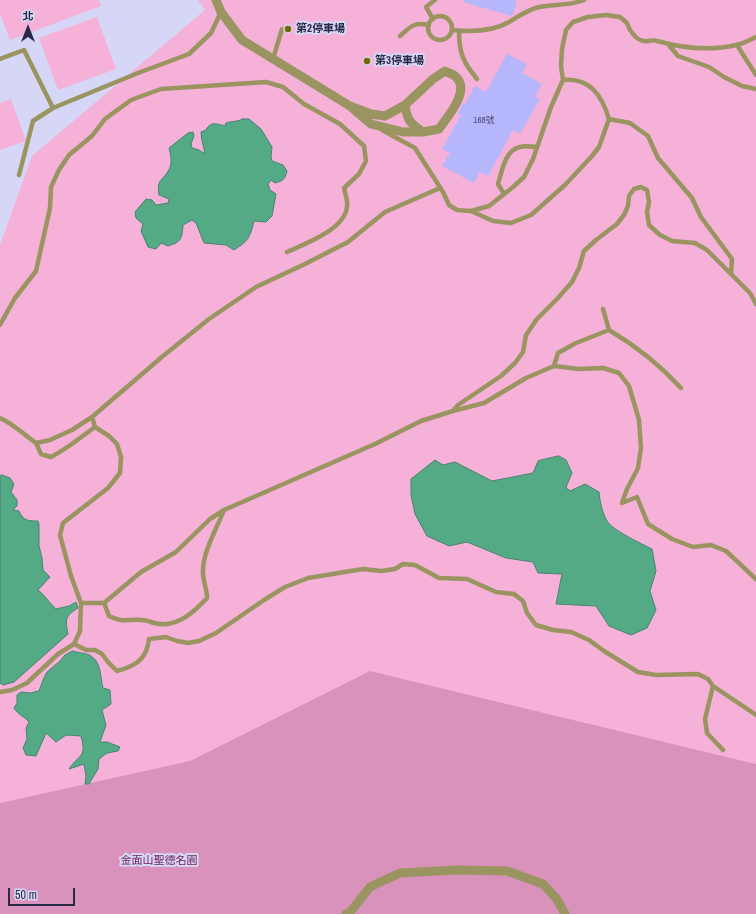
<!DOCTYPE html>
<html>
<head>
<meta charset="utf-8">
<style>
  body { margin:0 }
  #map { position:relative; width:756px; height:914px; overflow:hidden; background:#d6d7f6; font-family:"Archivo Narrow","Noto Sans TC",sans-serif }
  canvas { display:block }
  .north { position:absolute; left:8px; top:8px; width:40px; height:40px; -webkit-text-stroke:3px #d6d7f6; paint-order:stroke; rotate:0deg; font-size:11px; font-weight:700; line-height:16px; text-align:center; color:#292946 }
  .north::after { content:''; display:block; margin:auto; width:14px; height:18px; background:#292946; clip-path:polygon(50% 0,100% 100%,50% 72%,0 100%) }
  .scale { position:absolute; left:8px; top:888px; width:67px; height:18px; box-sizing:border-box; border:2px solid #292946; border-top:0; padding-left:5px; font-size:12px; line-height:14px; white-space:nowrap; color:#292946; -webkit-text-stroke:3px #d6d7f6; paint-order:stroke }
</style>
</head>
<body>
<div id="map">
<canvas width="756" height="914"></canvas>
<div class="north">北</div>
<div class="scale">50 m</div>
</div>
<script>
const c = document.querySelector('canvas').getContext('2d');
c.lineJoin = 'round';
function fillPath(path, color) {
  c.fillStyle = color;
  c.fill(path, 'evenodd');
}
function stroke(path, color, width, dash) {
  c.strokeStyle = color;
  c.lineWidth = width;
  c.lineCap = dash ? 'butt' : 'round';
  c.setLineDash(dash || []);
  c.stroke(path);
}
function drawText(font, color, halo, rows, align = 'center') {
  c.font = font + ' "Archivo Narrow","Noto Sans TC",sans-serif';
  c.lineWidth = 4;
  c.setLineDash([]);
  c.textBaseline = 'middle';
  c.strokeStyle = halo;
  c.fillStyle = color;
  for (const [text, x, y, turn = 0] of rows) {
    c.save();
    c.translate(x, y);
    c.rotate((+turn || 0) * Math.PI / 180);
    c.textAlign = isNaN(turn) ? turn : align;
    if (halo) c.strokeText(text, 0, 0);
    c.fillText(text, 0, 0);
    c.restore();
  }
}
fillPath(new Path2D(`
  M0 0H99L101 6 10 40 0 14Z
  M198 0H756V764L370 671 190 761 0 803V245L32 156 205 10Z
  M97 17 116 69 58 90 39 38Z
  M11 99 26 141 0 150V103Z`), '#f5b1d8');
fillPath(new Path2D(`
  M370 671 756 764V914H0V803L190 761Z`), '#d892bb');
const water = new Path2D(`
  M243 119H249L261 129 272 147 271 157 272 161 283 165 287 171C285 179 283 181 275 183L271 180 268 184 270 190 276 194 272 216 266 222 254 221C250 238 248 241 234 250L226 245 204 243 196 223 192 220 183 225C182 238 182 242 168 246L161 243 156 249 148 247 141 231 143 224 136 218 135 212 146 199 152 200 156 205 168 203 169 199 159 195C157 181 160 182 167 173 173 165 171 156 169 148L188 133 193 132 194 136 191 144 192 148 199 150 205 154C204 147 201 140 201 132L206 130C210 121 217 124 225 126L226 123C232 121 237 122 243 119Z
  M559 456 566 460 572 473 566 487 570 491 585 484 599 492C600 502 602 512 607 521 612 530 642 544 652 549L656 571 650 591 656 610 647 628 631 635 609 626 596 606 556 604 562 574 538 573 533 562 506 558 467 542 449 546 427 536 415 514 411 495V479L435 460 443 465 455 462 492 481 533 473 538 461Z
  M2 475 10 478 14 484 11 492 17 500V506L13 510 19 511C23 521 29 521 38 521L39 524V546L42 558 43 570 50 577 38 590C45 595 49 603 56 609L69 606 76 602 78 608C65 616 65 619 68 634L14 682 3 685 0 683V476Z
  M73 651C78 653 87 653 91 656 102 663 100 678 103 688L110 690 111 704 102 710 106 725 100 742H107L120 747 118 751 107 753 99 759 98 769 89 784H85L86 776 84 764 69 769C79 754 87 758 81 736L66 735 56 742 46 733 36 756 26 755 23 748 27 739 26 728 29 722C24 716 18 715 14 708L17 703V695L21 692 30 693 39 691 43 680 47 672 60 661 65 655Z`);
fillPath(water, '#55aa86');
stroke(water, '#488373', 1);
fillPath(new Path2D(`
  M463 0H513L517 1 512 16 463 2Z
  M507 54 527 64 522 73 542 84 535 97 540 99 520 134 513 130 488 176 480 172 474 183 442 166 450 153 442 149 461 115 458 113 463 103 465 104 475 86 486 92Z`), '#b6b6fc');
stroke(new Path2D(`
  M428 28a12 12 0 1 1 24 0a12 12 0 1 1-24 0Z
  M433 19 426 7 435 0
  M452 30C471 32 492 32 509 22 519 16 527 10 539 7 554 4 570 6 584 0
  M459 31C459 53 463 62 477 79
  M400 36C411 26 414 22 429 25
  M668 44 678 56 709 67 724 77 742 86 756 89
  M737 45 756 75
  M0 59 24 50 53 108
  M273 59 282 29
  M563 80C590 77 602 96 609 119L630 123 648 136 658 158 692 198 701 217 732 259 731 273
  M382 130 415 148 443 192 449 205 457 210 471 211 489 206 513 187 524 177 533 159 551 107 563 80 561 66 562 49 566 30 573 22 588 17 606 15 620 17 627 23C629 30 636 41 645 41 649 42 653 39 657 41 682 48 711 51 736 45 743 44 750 40 756 37
  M19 175 33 121 53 108 138 73 189 54 211 33 221 12
  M504 194 498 184C502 171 505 150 520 147 525 145 532 147 537 147
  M471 211 493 221 511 223 531 215 565 185 592 156 599 147 609 119
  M603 309 609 330
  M0 325 15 298 36 271 50 208 51 187 59 170 69 155 92 136 105 119 131 100 161 89 266 82 283 87 304 104 340 124 364 146 366 161 359 174 344 188C345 193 348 201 347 206 346 229 305 244 287 252
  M554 366 558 353 576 343 609 330C636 346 660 365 681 388
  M453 411 484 403 526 378 554 366 579 369 603 368 619 373 629 386 639 420 641 448 638 468 627 489 622 503 637 497 648 524 672 539 693 547 711 545 726 551 756 579
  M0 418C14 424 24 435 36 443L50 440 72 430 92 417 163 356 209 319 256 287 305 264 348 242 385 212 440 188
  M36 443 41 454 51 457C67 449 81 437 95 427L92 417
  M224 510C217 528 202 553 203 573 203 581 207 589 207 598 195 611 179 626 160 624 154 624 148 620 142 620 127 619 123 623 109 616L104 603 141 572 176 552 210 519 224 510 375 444 421 421 453 411 458 405 501 376 515 363 523 352 526 335 537 319 558 298 572 282 579 268 584 251 596 240 617 224 624 215 628 206 629 196 634 189 641 187 647 190 649 202 647 212 649 225 660 235 672 241 695 243 707 250 750 293 756 304
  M81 603 71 576 60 535 63 523 108 488 120 473 121 457 117 444 109 436 95 427
  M104 603H81L80 631 74 644 86 650H95L102 654 108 662 117 671C136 666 147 659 149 639L166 637 177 641 188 643 199 641 216 633 264 600 285 587 308 578 363 569 381 571 395 569 403 564 415 565 439 578 467 579 496 592 514 594 523 601 527 613 536 625 553 630 571 632 589 640 604 651 638 672 656 675 698 674 708 679 713 686 756 715
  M713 686 705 719 707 733 723 750
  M0 692 12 690 27 683 58 654 74 644`), '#999460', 4.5);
stroke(new Path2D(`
  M216 0 221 12 242 40 350 106 371 114 385 116 405 105
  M350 106 371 124 403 132H423L439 129C447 117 471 91 456 77 454 74 448 73 445 71L433 79 405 105C407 121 411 124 423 132
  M346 914 351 911 370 887 400 873 456 870 507 871 543 884 556 898 565 914`), '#999460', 9);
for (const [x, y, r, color] of [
  [288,29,4,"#726901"],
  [367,61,4,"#726901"]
]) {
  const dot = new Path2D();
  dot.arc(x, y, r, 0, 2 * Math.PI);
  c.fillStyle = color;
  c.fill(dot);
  stroke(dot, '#d6d7f6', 1.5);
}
drawText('9px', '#4c4c74', null, [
  ["168號",484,121]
]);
drawText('bold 11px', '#292946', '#d6d7f6', [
  ["第2停車場",296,29],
  ["第3停車場",375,61]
], 'left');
drawText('11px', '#752359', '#d6d7f6', [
  ["金面山聖德名園",159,861]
]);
</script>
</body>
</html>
